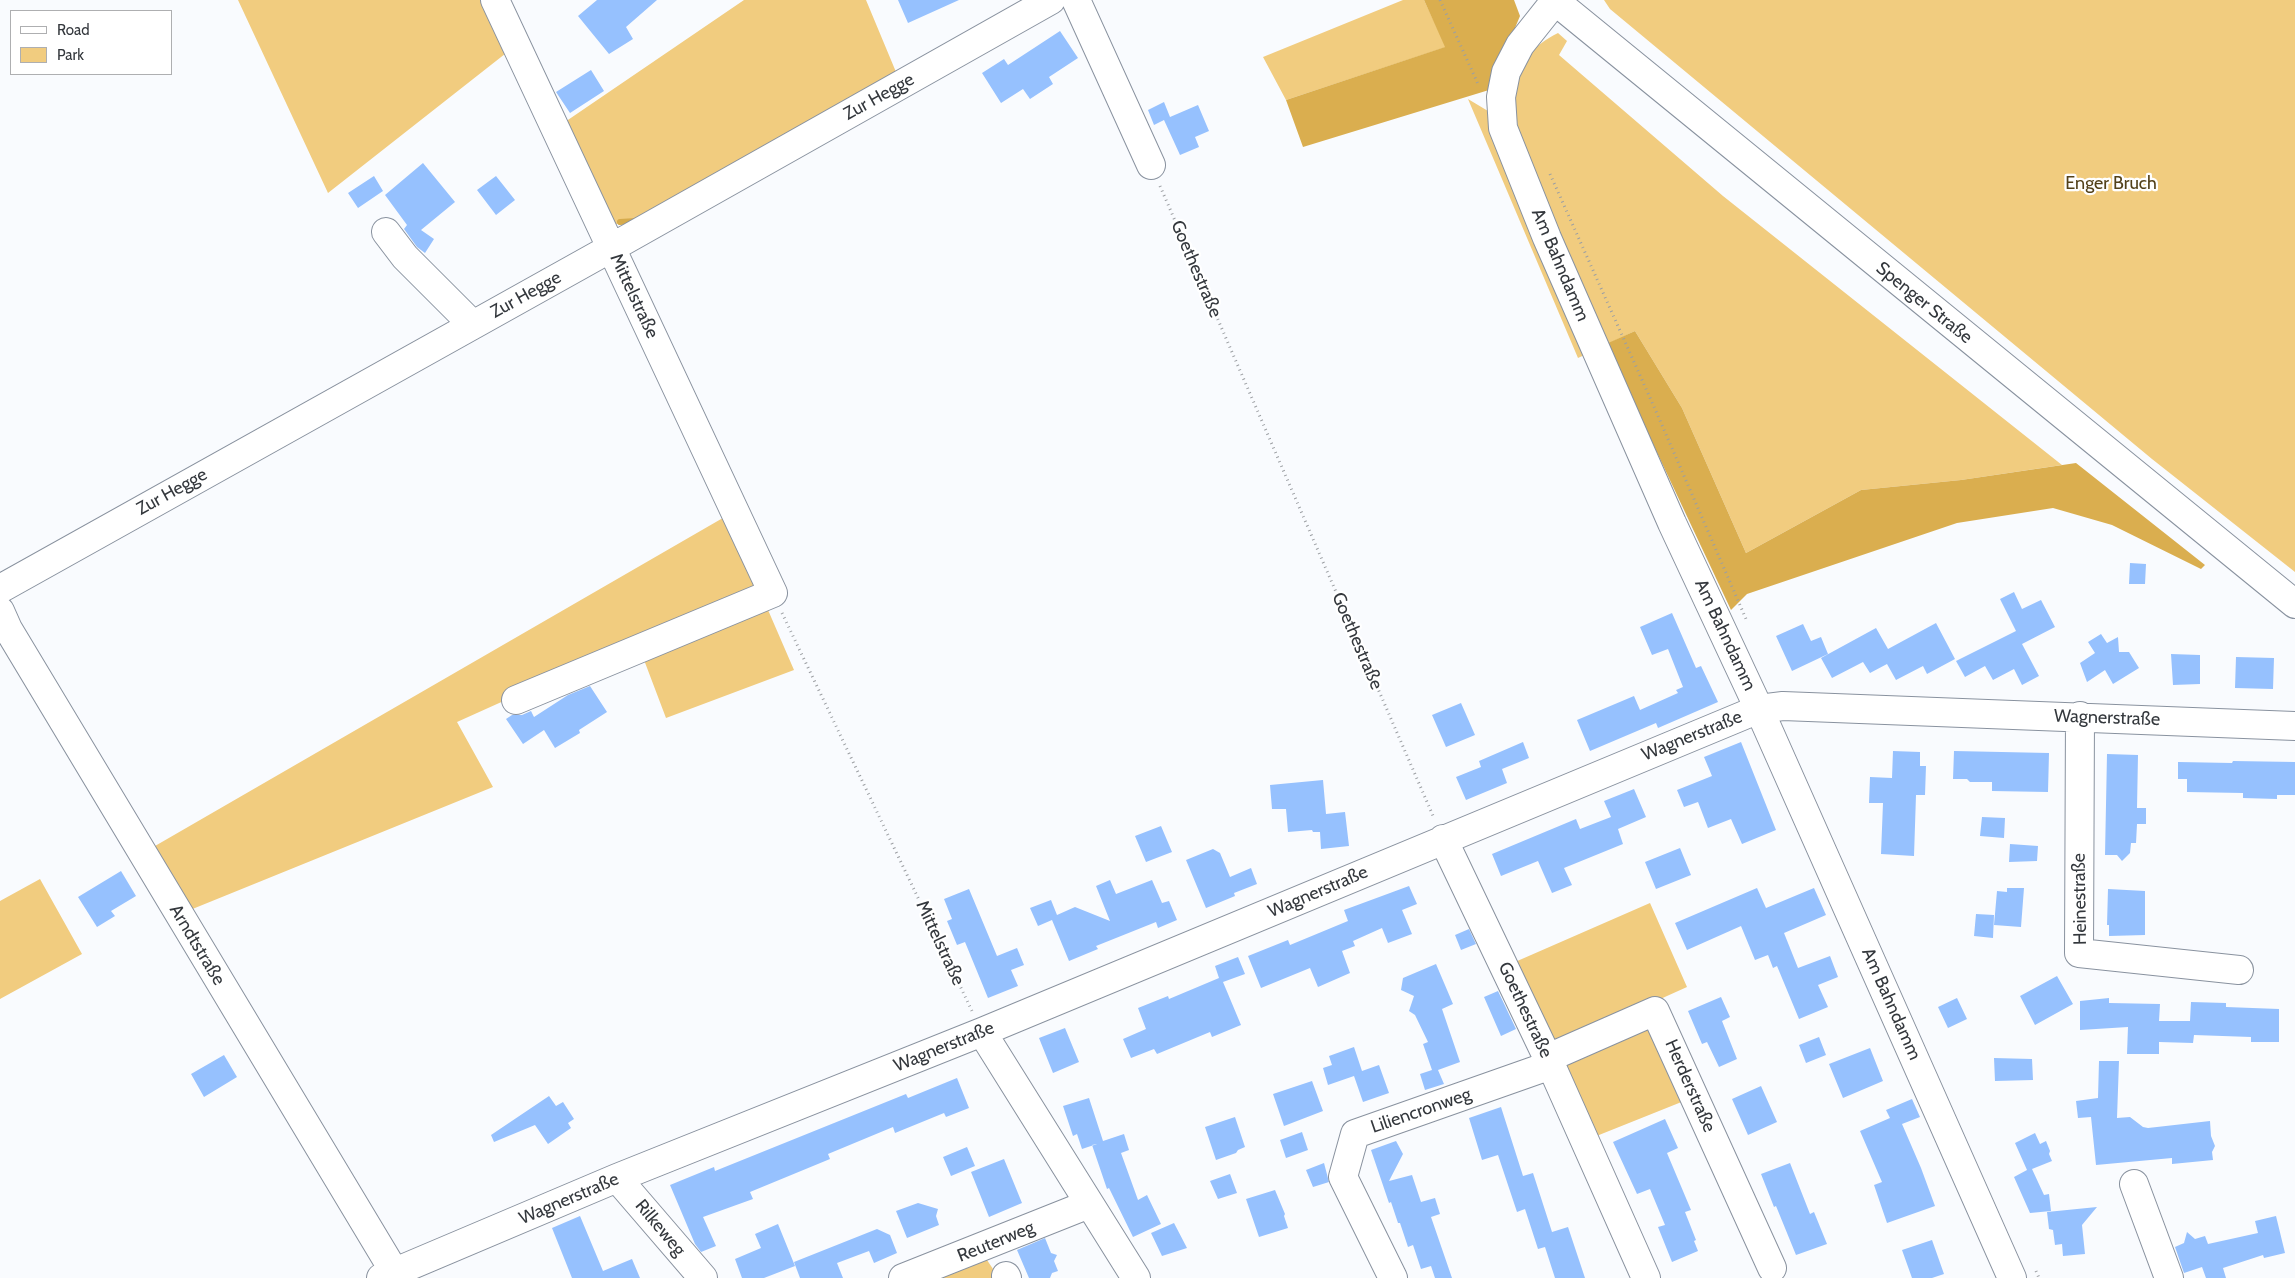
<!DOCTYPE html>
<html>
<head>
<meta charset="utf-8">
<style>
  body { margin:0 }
  #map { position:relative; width:2295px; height:1278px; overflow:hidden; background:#f9fbfe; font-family:Cabin,sans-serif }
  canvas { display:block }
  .legend { position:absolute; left:10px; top:10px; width:162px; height:65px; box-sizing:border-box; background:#fff; border:1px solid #aeafb1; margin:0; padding:6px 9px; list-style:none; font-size:15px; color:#34383d }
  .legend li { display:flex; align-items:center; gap:10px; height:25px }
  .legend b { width:25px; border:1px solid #aeafb1 }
</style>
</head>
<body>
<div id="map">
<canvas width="2295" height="1278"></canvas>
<ul class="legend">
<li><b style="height:6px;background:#fff"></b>Road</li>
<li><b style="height:14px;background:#f1cc7f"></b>Park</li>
</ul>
</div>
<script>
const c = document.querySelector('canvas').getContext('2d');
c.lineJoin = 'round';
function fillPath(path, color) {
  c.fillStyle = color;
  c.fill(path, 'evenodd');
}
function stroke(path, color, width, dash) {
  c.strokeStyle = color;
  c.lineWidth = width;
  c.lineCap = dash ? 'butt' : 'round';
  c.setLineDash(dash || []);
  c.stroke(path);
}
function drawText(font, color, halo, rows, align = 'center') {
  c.font = font + ' Cabin,sans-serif';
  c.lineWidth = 4.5;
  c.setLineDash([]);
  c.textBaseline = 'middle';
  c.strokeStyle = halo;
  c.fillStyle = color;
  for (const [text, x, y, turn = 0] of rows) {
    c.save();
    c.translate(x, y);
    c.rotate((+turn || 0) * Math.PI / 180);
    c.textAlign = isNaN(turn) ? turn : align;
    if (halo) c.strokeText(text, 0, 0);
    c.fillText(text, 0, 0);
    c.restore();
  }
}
fillPath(new Path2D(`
  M238 0H486L510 50 328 193Z
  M744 0H866L896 72 632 221 611 225 562 124Z
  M1403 0H1424L1446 47 1286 100 1263 57Z
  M1604 0H2295V572L2152 459 1610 9Z
  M1558 33 1567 41 1559 55 1723 196 2062 465 1961 480 1861 490 1746 553 1682 408 1635 331 1578 358 1468 99 1518 129C1517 117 1513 101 1514 89 1518 62 1534 45 1558 33Z
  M728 515 759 586 457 722 493 787 190 910 155 846Z
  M765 603 794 670 666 718 641 652Z
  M40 879 82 954 0 999V901Z
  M1650 903 1687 987 1647 1005 1689 1099 1594 1137 1515 962Z
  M981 1251 999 1278H916Z`), '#f1cc7f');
fillPath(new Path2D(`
  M1424 0H1514L1520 16 1489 90 1303 147 1286 100 1445 47Z
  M1635 331 1682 408 1746 553 1861 490 1961 480 2076 463 2205 565 2201 569 2112 525 2053 508 1957 523 1747 594 1731 610 1606 344Z`), '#daae4f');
stroke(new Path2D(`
  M620 222 636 221`), '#d6ab4c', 6);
fillPath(new Path2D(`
  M597 0H657L626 27 633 39 609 54 578 16Z
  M898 0H959L908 23Z
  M1060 31 1078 58 1049 77 1053 84 1030 99 1023 89 1001 103 982 73 1004 59 1008 65Z
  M591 70 604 91 570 113 556 92Z
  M1164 102 1170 117 1198 105 1209 131 1195 137 1199 147 1180 155 1164 120 1154 125 1148 110Z
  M423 163 455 202 421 230 434 239 425 253 417 247 404 229 407 225 385 195Z
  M374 176 383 191 358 208 348 193Z
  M496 176 515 200 496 215 477 190Z
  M2130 563 2146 564 2145 584H2129Z
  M2014 592 2022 609 2041 600 2055 627 2022 644 2039 676 2022 685 2014 669 1993 680 1985 666 1965 677 1956 661 2016 631 2000 599Z
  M1672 613 1696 668 1701 666 1718 702 1658 728 1656 723 1590 751 1577 720 1634 696 1640 710 1678 693 1676 690 1683 687 1668 649 1652 655 1640 627Z
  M1936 623 1955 659 1927 674 1923 666 1896 680 1887 664 1870 673 1863 662 1832 678 1821 658 1876 628 1888 649Z
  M1803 624 1811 641 1821 637 1828 654 1792 671 1776 636Z
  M2101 634 2107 643 2118 637 2119 652H2129L2139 668 2113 684 2105 670 2087 682 2080 663 2095 653 2088 642Z
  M2171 654 2200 655V684L2173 685Z
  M2236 657 2274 658 2273 689 2235 688Z
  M590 686 607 712 579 730 580 733 555 748 544 730 523 744 506 719 512 715H522L531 711 534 717 568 695Z
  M1461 703 1475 735 1446 747 1432 715Z
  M1523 742 1529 758 1502 769 1507 783 1466 800 1456 777 1481 767 1479 761Z
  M1741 742 1776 830 1742 844 1731 819 1708 828 1698 802 1684 807 1677 790 1712 776 1704 757Z
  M1893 751 1920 752V766H1926L1925 795H1916L1914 856 1881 854 1883 803H1869L1870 777 1892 778Z
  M1954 751 2049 753 2048 792 1992 791V782H1970L1967 779H1953Z
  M2107 754 2138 755 2137 808H2146V824H2137L2136 843H2131L2130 853 2122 861 2117 855H2105Z
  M2233 761 2295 762V795H2277V799L2243 798V793L2187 792V779H2178V762L2232 763Z
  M1323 780 1326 814 1345 812 1349 846 1321 849 1320 832H1313L1312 830 1288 832 1286 809H1272L1270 785Z
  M1634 789 1646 817 1618 829 1623 844 1564 868 1572 885 1552 893 1538 861 1501 876 1492 854 1576 819 1580 829 1611 817 1604 801Z
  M1982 817 2005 818 2004 838 1980 836Z
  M1161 826 1172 852 1146 862 1135 836Z
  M2010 844 2038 846 2037 861 2009 862Z
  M1680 848 1691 875 1656 889 1645 862Z
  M1213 849 1220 853 1230 877 1251 868 1257 884 1234 893 1235 896 1206 908 1186 860Z
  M121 871 136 896 111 911 115 916 97 927 78 897Z
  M1110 880 1116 894 1152 880 1162 903 1169 901 1177 920 1158 928 1156 922 1096 946 1098 949 1069 961 1052 920 1038 926 1030 908 1051 900 1057 915 1075 907 1110 921 1096 886Z
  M1409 886 1417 904 1402 910 1412 934 1388 943 1382 928 1353 941 1355 946 1342 951 1350 973 1318 987 1310 968 1261 988 1248 956 1288 940 1290 945 1348 921 1344 910Z
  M1757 888 1766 908 1814 888 1826 915 1784 933 1798 968 1830 956 1838 977 1818 985 1828 1007 1799 1019 1777 966 1773 968 1768 955 1755 960 1741 926 1687 950 1675 923Z
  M2007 888H2024L2021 927 1994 925 1997 891 2007 892Z
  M969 889 997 956 1017 948 1024 965 1011 970 1018 986 988 998 965 942 957 945 947 921 952 919 944 899Z
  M2108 889 2145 891V935L2109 936V925H2107Z
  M1976 914 1994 915 1993 938 1974 936Z
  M1469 929 1476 944 1461 950 1455 935Z
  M1238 957 1245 974 1223 982 1241 1025 1212 1037 1210 1032 1157 1054 1154 1049 1131 1058 1123 1039 1146 1029 1138 1008 1168 996 1169 999 1219 978 1215 966Z
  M1436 964 1453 1004 1442 1009 1460 1062 1438 1070 1444 1084 1425 1090 1420 1074 1432 1070 1423 1044 1428 1042 1415 1015 1409 1011 1414 996 1401 990 1403 978Z
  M2057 976 2073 1004 2035 1025 2020 996Z
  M1498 991 1516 1029 1501 1036 1484 997Z
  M1721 997 1730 1017 1722 1021 1737 1059 1719 1067 1707 1042 1702 1044 1688 1011Z
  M1957 998 1967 1019 1948 1028 1938 1007Z
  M2109 998V1003L2160 1004 2159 1021H2190L2191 1002 2226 1003V1007L2279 1009V1042H2251V1037L2194 1035 2193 1043 2159 1042V1054H2127L2128 1027 2080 1030V1001Z
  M1065 1028 1079 1062 1053 1073 1039 1038Z
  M1819 1037 1826 1055 1806 1063 1799 1045Z
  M1354 1047 1362 1071 1379 1065 1389 1093 1363 1102 1354 1076 1328 1085 1323 1068 1332 1065 1329 1056Z
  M1870 1048 1883 1081 1843 1098 1829 1064Z
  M224 1055 237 1077 204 1097 191 1074Z
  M1994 1058 2032 1059 2033 1080 1995 1081Z
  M2099 1061H2119L2117 1118 2130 1117 2143 1127 2148 1128 2210 1121 2211 1136 2215 1146 2212 1152 2213 1160 2172 1164V1158L2096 1165 2091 1117 2078 1118 2076 1101 2098 1098Z
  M957 1078 969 1108 946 1117 944 1113 895 1133 893 1127 828 1154 830 1159 750 1192 753 1199 703 1217 716 1246 701 1252 695 1244 670 1185 714 1167 715 1171 906 1094 908 1098Z
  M1312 1081 1323 1111 1284 1126 1273 1094Z
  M1761 1086 1777 1122 1748 1135 1732 1099Z
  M549 1096 556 1106 563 1102 574 1119 568 1123 571 1128 548 1144 535 1125 494 1142 491 1135Z
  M1089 1098 1103 1141 1124 1134 1129 1150 1121 1153 1138 1200 1147 1195 1161 1224 1133 1237 1109 1188 1107 1189 1092 1145 1097 1144 1082 1149 1077 1134 1073 1136 1063 1106Z
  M1912 1099 1920 1117 1902 1124 1921 1168 1935 1206 1887 1223 1874 1185 1882 1182 1860 1131 1890 1118 1886 1110Z
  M1501 1107 1523 1176 1533 1173 1552 1232 1568 1227 1585 1278H1555L1545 1247 1538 1249 1525 1209 1517 1212 1498 1155 1482 1160 1469 1118Z
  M1235 1117 1245 1147 1238 1150 1236 1153 1216 1160 1205 1127Z
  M1665 1119 1678 1148 1667 1153 1691 1210 1685 1212 1696 1240 1694 1241 1698 1251 1672 1262 1658 1227 1665 1225 1650 1189 1637 1194 1613 1142Z
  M1302 1132 1308 1150 1286 1158 1280 1140Z
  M2035 1133 2040 1144 2046 1141 2050 1151 2049 1154 2052 1161 2032 1169 2044 1195 2049 1194 2051 1211 2030 1213 2014 1177 2027 1170 2015 1143Z
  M1396 1141 1403 1154 1389 1181 1412 1175 1421 1202 1435 1198 1440 1214 1431 1217 1452 1278H1435L1431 1266 1421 1269 1413 1245 1408 1247 1400 1223H1398L1391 1202 1389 1203 1371 1150Z
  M967 1147 975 1166 951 1176 943 1157Z
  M1004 1159 1022 1203 989 1217 971 1172Z
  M1324 1163 1329 1182 1313 1187 1306 1170Z
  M1790 1163 1810 1214 1814 1212 1827 1244 1796 1255 1776 1206 1774 1207 1761 1174Z
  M1230 1174 1237 1193 1218 1199 1210 1181Z
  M1275 1190 1285 1214 1284 1216 1288 1228 1259 1237 1246 1199Z
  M918 1203 938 1209 936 1216 939 1225 907 1238 896 1211Z
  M2097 1207 2082 1225 2085 1254 2063 1256 2062 1244 2055 1245 2053 1230 2049 1229 2047 1212Z
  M580 1216 603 1271 632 1259 640 1278H572L552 1228Z
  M2276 1216 2285 1253 2264 1258 2263 1255 2223 1268 2226 1278H2206L2202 1267 2184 1273 2175 1247 2184 1243 2187 1232 2195 1239 2205 1236 2208 1244 2258 1233 2255 1221Z
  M1174 1223 1187 1248 1162 1256 1151 1233Z
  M778 1224 795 1266 764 1278H742L735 1259 761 1248 755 1234Z
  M877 1229 890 1235 897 1253 874 1263 869 1251 837 1263 843 1278H800L794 1262Z
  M1045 1238 1051 1253 1057 1255 1054 1261 1058 1271 1052 1273 1050 1278H1029L1017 1250Z
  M1932 1240 1944 1274 1932 1278H1912L1902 1250Z`), '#96c1fe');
const minor = new Path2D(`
  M495 0 773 593 516 700
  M1076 0 1151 165
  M1554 0 2295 604
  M1555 1 1520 45 1506 72 1501 97 1503 128 1547 238 1672 523 1759 709 2012 1278
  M386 232 405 257 473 325
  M0 589 611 248 1051 0
  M0 611 8 629 398 1278
  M2080 716 2079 953 2239 970
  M1443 839 1551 1065 1646 1278
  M982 1032 1136 1278
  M1548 1058 1655 1011 1772 1268
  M617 1178 703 1278
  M2134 1184 2169 1278
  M1006 1276 1007 1278
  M381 1278 617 1178 982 1032 1759 709 1783 706 2295 726
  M903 1278 1089 1204
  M1393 1278 1343 1177 1355 1134 1551 1065`);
stroke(minor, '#89929f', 30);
stroke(new Path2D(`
  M1440 0 1478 84
  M1550 174 1655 409 1746 619
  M1160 186 1434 818
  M782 613 972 1011
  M2036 1271 2039 1278`), '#9c9fa3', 3, [1, 4]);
stroke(minor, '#fff', 28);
drawText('18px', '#34383d', '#fff', [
  ["Zur Hegge",879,97,-29],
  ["Am Bahndamm",1560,265,67],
  ["Goethestraße",1196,269,67],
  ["Zur Hegge",526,295,-29],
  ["Mittelstraße",634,296,65],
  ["Spenger Straße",1924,303,39],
  ["Zur Hegge",172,492,-29],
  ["Am Bahndamm",1725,635,65],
  ["Goethestraße",1357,641,67],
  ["Wagnerstraße",2107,718,2],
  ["Wagnerstraße",1692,736,-22],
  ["Wagnerstraße",1318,892,-23],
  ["Heinestraße",2080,899,-91],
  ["Mittelstraße",940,943,65],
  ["Arndtstraße",197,945,59],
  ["Am Bahndamm",1891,1004,66],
  ["Goethestraße",1525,1010,65],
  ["Wagnerstraße",944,1047,-22],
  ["Herderstraße",1690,1086,66],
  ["Liliencronweg",1421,1111,-19],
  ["Wagnerstraße",569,1199,-23],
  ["Rilkeweg",660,1228,50],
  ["Reuterweg",996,1242,-22]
]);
drawText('18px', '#534119', '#fff', [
  ["Enger Bruch",2111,184]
]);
</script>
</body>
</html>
